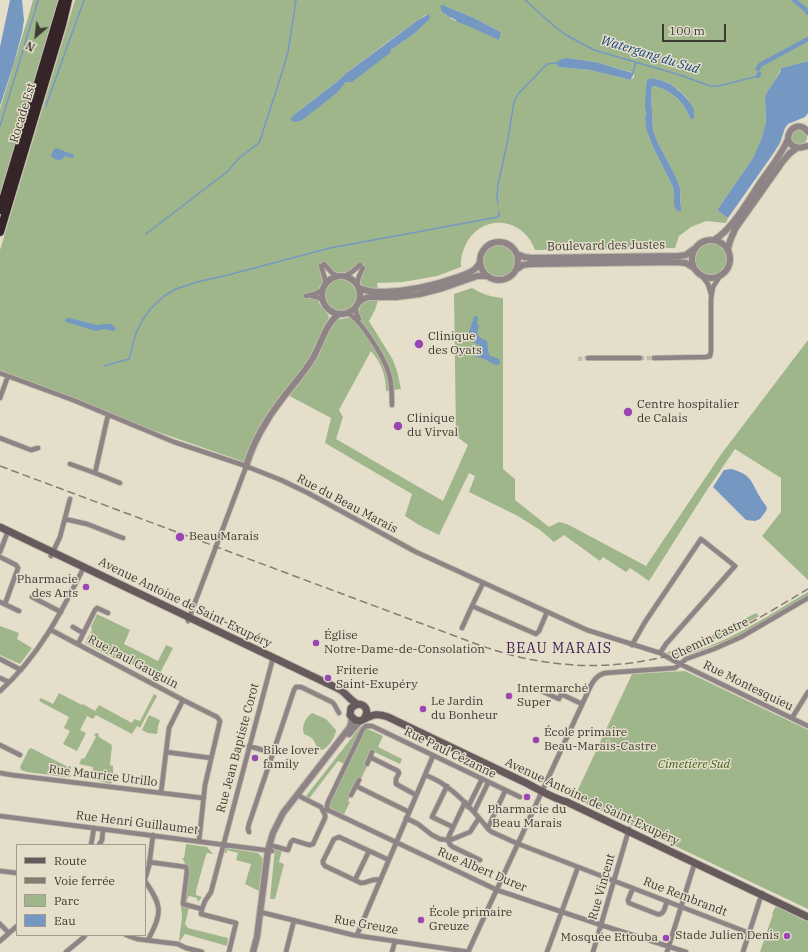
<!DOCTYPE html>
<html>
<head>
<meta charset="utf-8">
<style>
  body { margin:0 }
  #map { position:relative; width:808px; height:952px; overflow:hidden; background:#e5decb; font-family:"IBM Plex Serif",serif }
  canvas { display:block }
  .legend { position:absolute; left:16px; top:844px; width:130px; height:92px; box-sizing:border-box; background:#e5decb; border:1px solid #a29d8e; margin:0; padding:5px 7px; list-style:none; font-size:12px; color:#3e3b33 }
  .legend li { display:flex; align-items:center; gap:8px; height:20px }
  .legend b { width:20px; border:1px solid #a29d8e }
  .north { position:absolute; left:16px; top:16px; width:40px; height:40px; -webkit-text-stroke:3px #e5decb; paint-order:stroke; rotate:208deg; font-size:11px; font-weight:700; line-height:16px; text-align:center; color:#3e3b33 }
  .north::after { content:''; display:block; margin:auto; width:14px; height:18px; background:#3e3b33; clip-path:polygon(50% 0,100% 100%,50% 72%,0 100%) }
  .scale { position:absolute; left:662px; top:24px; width:64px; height:18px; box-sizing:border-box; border:2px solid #3e3b33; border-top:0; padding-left:5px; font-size:12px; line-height:14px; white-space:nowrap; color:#3e3b33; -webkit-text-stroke:3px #e5decb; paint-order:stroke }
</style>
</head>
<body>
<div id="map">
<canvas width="808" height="952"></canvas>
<ul class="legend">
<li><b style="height:5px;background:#675a5d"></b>Route</li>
<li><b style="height:5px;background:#837e72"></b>Voie ferrée</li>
<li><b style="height:11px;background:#9fb68b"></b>Parc</li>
<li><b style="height:11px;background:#7598c3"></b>Eau</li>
</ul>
<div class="north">N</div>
<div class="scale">100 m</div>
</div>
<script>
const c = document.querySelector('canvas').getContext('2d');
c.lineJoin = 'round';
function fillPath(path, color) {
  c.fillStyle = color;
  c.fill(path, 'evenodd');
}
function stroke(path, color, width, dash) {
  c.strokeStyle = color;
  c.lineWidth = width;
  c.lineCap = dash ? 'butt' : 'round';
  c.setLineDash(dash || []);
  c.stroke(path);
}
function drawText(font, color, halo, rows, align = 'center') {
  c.font = font + ' "IBM Plex Serif",serif';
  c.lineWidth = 3;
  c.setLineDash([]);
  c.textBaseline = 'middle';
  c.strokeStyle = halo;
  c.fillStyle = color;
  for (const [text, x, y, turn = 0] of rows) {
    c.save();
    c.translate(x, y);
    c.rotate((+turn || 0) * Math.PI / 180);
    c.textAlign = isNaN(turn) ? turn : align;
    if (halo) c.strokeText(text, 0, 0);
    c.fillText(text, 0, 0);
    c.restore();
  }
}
fillPath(new Path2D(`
  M33 0H58L0 194V109L30 11Z
  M75 0H808V61L781 68 776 79 767 92 765 96 766 122 763 138 753 158 717 210 728 218 726 223 706 221 691 227 679 236 675 248 535 250C523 216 480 213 465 246 462 253 460 260 461 267L437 276 403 282 377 283 378 289C370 290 361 289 360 280L366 268 359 263 350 272 337 273 333 271 325 262 319 266 323 281 317 291 319 303 328 315 329 317 325 327 336 320 351 317 359 310 362 304 368 299 378 300 375 310 369 321 393 360 397 371 401 389 386 391C386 376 381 362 371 351L339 410 343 417 336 439 443 501 468 445 456 436 454 294 472 288C482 294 491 297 503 298V469L515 479V500L549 527 559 522 567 524 646 566 722 453 808 340V580L762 536 781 512V478L735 449 705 493 649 581 630 568 626 572 603 557 600 561 564 535 554 542 540 530 518 516 469 492 475 476 469 473 439 535 419 525 405 516 412 494 325 443 331 418 284 393 253 443 244 462 147 428 0 370V250ZM446 6 472 17 501 32 499 39 463 23C457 23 447 16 442 12ZM426 15 430 19 414 34 391 50 389 53 352 81 346 82 338 92 327 101 314 110 295 114 338 81 345 74 382 46 418 20ZM568 58 596 62 631 72 634 74V77L631 80 590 70 559 67ZM651 78 667 82 679 90 687 98 692 106 695 115 691 119C688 114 686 109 683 105 677 97 663 87 653 86L651 91 653 130 657 141 676 177 680 188 681 206 674 203V195L673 187 653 147 646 129 645 119Z
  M791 137a8 8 0 1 1 16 0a8 8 0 1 1-16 0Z
  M695 259a16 16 0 1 1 32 0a16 16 0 1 1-32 0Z
  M483 261a16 16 0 1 1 32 0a16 16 0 1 1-32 0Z
  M325 295a16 16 0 1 1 32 0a16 16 0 1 1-32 0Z
  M808 592V596L735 638 681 657 677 659 673 657C723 647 765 617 808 592Z
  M756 613 759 616 726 634 705 643 669 654 667 652 694 645Z
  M97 614 130 630 124 644 158 661 166 645 173 648 158 677 117 657 116 659 85 643 92 630 91 627Z
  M0 626 19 633 17 639 32 648 20 664 0 655Z
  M685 671 808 730V909L574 798 632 674Z
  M59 693 82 705 83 704 95 711 99 705 132 723 134 719 140 721 154 694 157 696 140 728 137 726 132 734 96 715 93 719 87 716 80 730 86 733 77 751 63 744 70 731 64 728 69 717 39 701 41 698 53 704Z
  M312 713 326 719 336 730C336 736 327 751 320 750 317 749 316 744 314 741 312 737 308 736 304 734 301 726 306 717 312 713Z
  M149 715 160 720 158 726 157 734 148 733 142 730Z
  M361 726 363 727 344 764 338 761 311 796 309 799 306 796Z
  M365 729H368L383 736 378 747 402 759 400 764 370 750 364 764 367 766 361 779 358 778 349 796 350 797 348 801 350 802 344 814C338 813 333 811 329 806Z
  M96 733H98L99 737 112 745 110 765 113 766C113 772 114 778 111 784L92 779 93 767 79 764 82 758 84 759 96 737 94 735Z
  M31 748 68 767 70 766 71 767V776L69 777H66L27 772 21 770 20 767 29 749Z
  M186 844 207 847 213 854 207 853 205 858 196 891V895L202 897 198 902 197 898 189 896 187 900 188 903 185 901 189 867 185 864 184 861 182 858H184Z
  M226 848 258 853 261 856 263 859 259 891 245 884 251 864 236 860 238 853 227 850V853L223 852Z
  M275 848 282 850 279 862 284 864 275 899H270Z
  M181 906 189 908 185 924 188 928 228 938 227 946 185 934 180 941 179 940 182 917Z
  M776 906 808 922V952H760L773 914 772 913Z`), '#9fb68b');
fillPath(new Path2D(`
  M10 0H22L24 20 22 33 14 63 0 106V47Z
  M443 5 472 17 501 32 499 40 466 25 457 22 456 20 452 18 449 17 442 12 440 6Z
  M429 14 430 19 414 34 391 50 390 53 352 82H346L338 92 327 101 302 120 296 122 291 121V118L295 114 338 81 345 74 418 20Z
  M568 58 596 62 633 73 631 80 590 70 559 67 557 65 556 63 559 60Z
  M808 61V113L805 117 788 124 785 128 780 143 773 154 728 218 717 210 753 158 762 138 766 122 765 96 767 92 776 79 780 72 781 68Z
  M651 78C656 79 661 80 666 82 676 86 701 108 693 119H691C688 114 686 109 683 105 678 97 663 87 653 86L651 91 653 130 657 141 676 177 680 188 681 211H677L675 208 674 203V195L673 187 653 147 646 129 645 119 646 112 645 106 646 88 647 80Z
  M56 148 74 155V157L71 158 65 156C64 157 63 159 62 159 58 162 53 158 51 156L54 149Z
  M476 316 478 317 477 324 479 325 477 334 481 338 487 341 489 355 499 359 500 362 499 365C493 365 491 362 486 360 479 357 473 356 466 352L467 348H470L481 352 482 350V347L469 339 468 335 474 317Z
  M66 318H69L97 325 105 324H111L115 327 116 329 113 331 105 329 96 331 66 322 65 321Z
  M731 469C752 475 750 480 760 497 762 501 765 503 767 508L766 511 760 519 755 521 746 520 713 487 724 470Z`), '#7598c3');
stroke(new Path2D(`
  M525 0 555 27 566 35 594 50 680 75 710 86H719L758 76
  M631 75 632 76 636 62
  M46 106 84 0
  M0 126 37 4 38 0
  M498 204 497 198 498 185 508 139 514 102 518 94 547 64 556 63
  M146 234 228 171 239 158 259 143 280 79 288 52 296 0
  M104 366 129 359 136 333 143 319 151 308 164 296 176 289 197 282 228 275 330 248 498 217 499 216V211`), '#7598c3', 1.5);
stroke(new Path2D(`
  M794 0 806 10 808 13
  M758 69 760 65 808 39
  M758 76 759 74`), '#7598c3', 4.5);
stroke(new Path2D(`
  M640 358H654
  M578 359 588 358`), '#c4bdad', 4.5, [4.5, 2]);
const minor = new Path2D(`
  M324 264 331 272 337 276
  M321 266 325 279V284
  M345 276 352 272 360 265
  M702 276 708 284 711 294
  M357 284 359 276 363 268
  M306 296 315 294 322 290
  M312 296 316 297 323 300
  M356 306V312L359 319
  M347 313C361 319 385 359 389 374 392 384 392 395 392 405
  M588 358H640
  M654 358 706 357 710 356 711 351V299L713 287 720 276
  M0 373 73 400 174 442 243 465 281 480 308 493 416 552 587 630 660 653 680 664 808 726
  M0 398 8 376
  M108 415 95 473 120 483
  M0 438 31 450 38 448
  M70 464 95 473
  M65 519 87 524 123 538
  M0 552 8 531
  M51 556 60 537 70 499
  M0 557 16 565 18 568 5 604
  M483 583 472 606 536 634 539 631 547 612
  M32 597 61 612
  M0 602 19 611
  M188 621 246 467
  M73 627 83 633
  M462 628 472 606
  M51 630 183 700 169 728 161 793
  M78 644 95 610 97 608 108 613
  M632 645 645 622 701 539 735 566 666 644 660 653
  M0 659 21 670
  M0 678 9 682
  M539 690 559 699 561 694 582 704
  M0 691C39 656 61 613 84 567
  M183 700 217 717 220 721 205 785 199 841
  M792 718 808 692
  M0 745 20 755
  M249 746 273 753 294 690 296 687H301L332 702 334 704 339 713
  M166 752 211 758
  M370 757 398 771 399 773 396 779V784L416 795
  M367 764 372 752
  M0 773 12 775 203 798
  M425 775C433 778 441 782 447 787 463 798 477 815 489 830L492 832 516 843 749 933
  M356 786 409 812
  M447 786 432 817 453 827
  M351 795 359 780
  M301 797 321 807 323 811 328 810 497 890 601 925 686 952
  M465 802 449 836C448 841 449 845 453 847L480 860
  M468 807 482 779
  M328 810 327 806 328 802 363 729 366 726H372L520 797
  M474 812 488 783
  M0 816 272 851
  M406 818 418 824 432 835 440 839 448 840 453 839 470 832 479 818
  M488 828 505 791
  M249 832 248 829 249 824 273 753
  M91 845 94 828
  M99 845 102 840 103 829
  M269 845 288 850 291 842 293 840 309 845 313 844 325 818V815L323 811
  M149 862 186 867 187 871 183 904 202 909 205 901 211 892 273 658
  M0 871 17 873
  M145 879 149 866 153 835
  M355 880 369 851
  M380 880C371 878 369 883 361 883L325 866 323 863V861L334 839 339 837 389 860
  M145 881C163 907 162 913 148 940
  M633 888 628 900 629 903 657 914C664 916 665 907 667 901
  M202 909 201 914 236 923 229 952
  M260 912 353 935 469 952
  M0 924 9 933
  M126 935 137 939 178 944 186 948 202 952
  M357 935 433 756
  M0 941 17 926
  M66 952 84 937 85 935
  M286 952 294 920
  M392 952 395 941
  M468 952 585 698C590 688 593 676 605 673L675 668 686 659 714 649 741 637 808 598
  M547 952 578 867
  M593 952 629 829
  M667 952 695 862
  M743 952 762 893`);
const tertiary = new Path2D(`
  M808 132C795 115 778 142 796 147 800 149 804 146 808 146
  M692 259a19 19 0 1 1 38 0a19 19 0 1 1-38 0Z
  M714 240C733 229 749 199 762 180 771 167 782 154 788 139
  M480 261a19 19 0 1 1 38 0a19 19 0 1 1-38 0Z
  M728 249 730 241 735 229 783 161 790 153 797 148
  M517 254 524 257 531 258 679 256 686 255 694 249
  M517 269 523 265 530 264 676 262 686 263 694 268
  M322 295a19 19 0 1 1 38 0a19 19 0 1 1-38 0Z
  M359 288C367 292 375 292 383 292 410 291 433 286 458 277 464 275 470 273 475 269 477 267 479 265 480 262
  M359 302 363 299 369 297H396L420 294 443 288 477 276H488
  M246 467C252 444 267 418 282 399 292 386 304 373 313 358 321 344 326 323 339 314
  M349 734 360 721
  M253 952 257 937 268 850 273 833 283 813 350 727 351 723 352 717`);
const secondary = new Path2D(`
  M0 527 339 689C346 693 350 700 357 704
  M365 717C369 710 365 704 357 704L351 708 350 715 355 720 360 721C372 716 374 712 388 717L522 781C537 788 551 798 567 802L808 917`);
const motorway = new Path2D(`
  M0 210 62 3
  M0 232 62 25 68 0`);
stroke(minor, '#c0baaa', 6);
stroke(tertiary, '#c0baaa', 8);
stroke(secondary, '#c0baaa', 9);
stroke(motorway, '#c0baaa', 10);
stroke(minor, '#8e8486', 4.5);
stroke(tertiary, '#8e8486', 6);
stroke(secondary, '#675a5d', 7);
stroke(motorway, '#352528', 8);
stroke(new Path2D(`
  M0 466 479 645C497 651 515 657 534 660 596 672 660 664 718 639 749 625 779 606 808 589`), '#837e72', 1.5, [8, 4]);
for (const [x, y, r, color] of [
  [419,344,5,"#9945b3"],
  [628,412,5,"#9945b3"],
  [398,426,5,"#9945b3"],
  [180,537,5,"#9945b3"],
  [86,587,4,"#9945b3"],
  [316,643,4,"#9945b3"],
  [328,678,4,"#9945b3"],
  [509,696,4,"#9945b3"],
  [423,709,4,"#9945b3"],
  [536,740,4,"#9945b3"],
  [255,758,4,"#9945b3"],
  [527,797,4,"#9945b3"],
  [421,920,4,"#9945b3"],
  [787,936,4,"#9945b3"],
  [666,938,4,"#9945b3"]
]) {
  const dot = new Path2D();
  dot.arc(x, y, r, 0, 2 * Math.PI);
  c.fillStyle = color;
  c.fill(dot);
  stroke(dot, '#e5decb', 1.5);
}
drawText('12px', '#3e3b33', '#e5decb', [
  ["Rocade Est",23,113,-73],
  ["Boulevard des Justes",606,246,-1],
  ["Rue du Beau Marais",347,504,28],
  ["Avenue Antoine de Saint-Exupéry",185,603,26],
  ["Chemin Castre",710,639,-25],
  ["Rue Paul Gauguin",133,662,28],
  ["Rue Montesquieu",748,686,26],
  ["Rue Jean Baptiste Corot",238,748,-75],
  ["Rue Paul Cézanne",450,753,26],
  ["Rue Maurice Utrillo",103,776,7],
  ["Avenue Antoine de Saint-Exupéry",592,802,25],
  ["Rue Henri Guillaumet",137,823,7],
  ["Rue Albert Durer",482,870,23],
  ["Rue Vincent",602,887,-74],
  ["Rue Rembrandt",685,897,21],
  ["Rue Greuze",366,925,10]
]);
drawText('12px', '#3e3b33', '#e5decb', [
  ["Clinique",428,337],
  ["des Oyats",428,351],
  ["Centre hospitalier",637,405],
  ["de Calais",637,419],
  ["Clinique",407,419],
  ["du Virval",407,433],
  ["Beau Marais",189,537],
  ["Pharmacie",78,580,"right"],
  ["des Arts",78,594,"right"],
  ["Église",324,636],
  ["Notre-Dame-de-Consolation",324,650],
  ["Friterie",336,671],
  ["Saint-Exupéry",336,685],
  ["Intermarché",517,689],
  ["Super",517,703],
  ["Le Jardin",431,702],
  ["du Bonheur",431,716],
  ["École primaire",544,733],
  ["Beau-Marais-Castre",544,747],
  ["Bike lover",263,751],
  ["family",263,765],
  ["Pharmacie du",527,810,"center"],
  ["Beau Marais",527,824,"center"],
  ["École primaire",429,913],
  ["Greuze",429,927],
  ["Stade Julien Denis",779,936,"right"],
  ["Mosquée Ettouba",658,938,"right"]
], 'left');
drawText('italic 12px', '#3f5e16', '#e5decb', [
  ["Cimetière Sud",694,765]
]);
drawText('italic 13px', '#12437a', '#e5decb', [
  ["Watergang du Sud",650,55,17]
]);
c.letterSpacing = '1px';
drawText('14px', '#451c51', '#e5decb', [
  ["BEAU MARAIS",559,649]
]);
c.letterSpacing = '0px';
</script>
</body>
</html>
